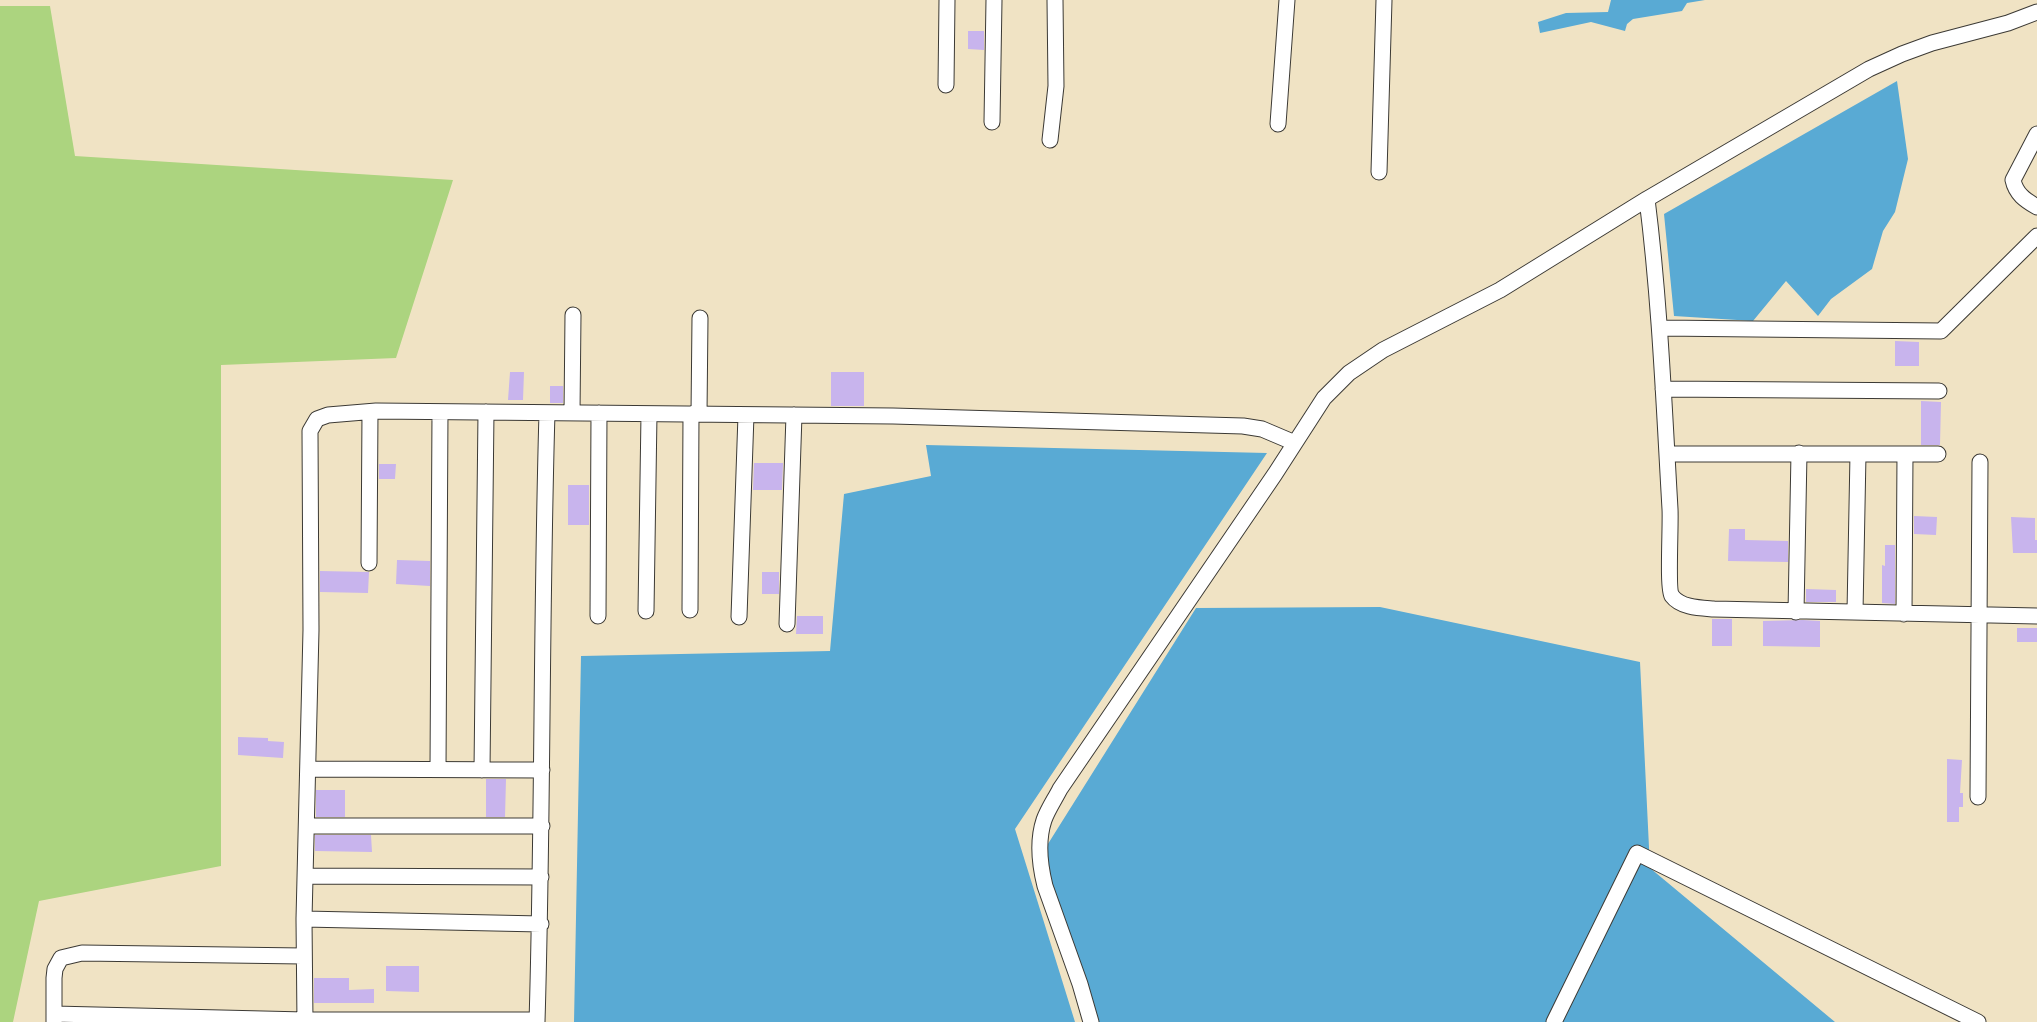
<!DOCTYPE html>
<html>
<head>
<meta charset="utf-8">
<style>
  body { margin:0 }
  canvas { display:block; background:#f0e3c4 }
</style>
</head>
<body>
<canvas width="2037" height="1022"></canvas>
<script>
const c = document.querySelector('canvas').getContext('2d');
c.lineJoin = 'round';
function fillPath(path, color) {
  c.fillStyle = color;
  c.fill(path, 'evenodd');
}
function stroke(path, color, width, dash) {
  c.strokeStyle = color;
  c.lineWidth = width;
  c.lineCap = dash ? 'butt' : 'round';
  c.setLineDash(dash || []);
  c.stroke(path);
}
fillPath(new Path2D(`
  M0 6H50L75 156 453 180 396 358 221 365V866L39 901 13 1022H0Z`), '#acd47f');
fillPath(new Path2D(`
  M1611 0H1705L1687 3 1682 11 1633 19 1627 24 1625 31 1591 22 1540 33 1538 22 1566 13 1608 12Z
  M1897 81 1908 159 1895 212 1883 231 1872 269 1831 299 1818 316 1786 281 1753 321 1674 316 1664 214Z
  M926 445 1267 453 1015 829 1075 1022H574L581 656 830 651 844 494 931 476Z
  M1380 607 1640 662 1650 868 1835 1022H1093L1041 855 1196 608Z`), '#59aad4');
fillPath(new Path2D(`
  M968 31H984V50L968 49Z
  M1895 341 1919 342V366H1895Z
  M510 372H524L523 400H508Z
  M831 372H864V406H831Z
  M550 386H563V403H550Z
  M1921 401 1941 402 1940 445H1921Z
  M754 463H783L782 490H753Z
  M379 464H396L395 479H379Z
  M568 485H589V525H568Z
  M1914 516 1937 517 1936 535 1914 534Z
  M2011 517 2035 518V540H2037V553H2013Z
  M1729 529H1745V540L1788 541V562L1728 561Z
  M1885 545H1895V604L1882 603V565L1885 566Z
  M397 560 430 561V586L396 584Z
  M320 571 369 572 368 593 320 592Z
  M762 572H779V594H762Z
  M1806 589 1836 590V602H1806Z
  M797 616H823V634H796Z
  M1712 619H1732V646H1712Z
  M1803 620 1820 621V647L1763 646V621Z
  M2017 628H2037V642H2017Z
  M238 737 268 738V741L284 742 283 758 238 755Z
  M1947 759 1962 760 1960 793H1963V807H1959V822H1947Z
  M486 779H506L505 817H486Z
  M316 790H345V817H316Z
  M315 835H371L372 852 315 851Z
  M386 966H419V992L386 991Z
  M314 978H349V990L374 989V1003H314Z`), '#c8b4ed');
const minor = new Path2D(`
  M946 85 947 0
  M992 122 994 0
  M1278 124 1287 0
  M2037 134 2013 180C2016 194 2025 200 2037 207
  M1050 140 1056 86 1055 0
  M1379 172 1384 0
  M1647 199C1660 302 1664 406 1670 509 1671 524 1667 589 1672 596 1681 608 1701 608 1714 609L2037 616
  M1661 328 1941 331 2037 236
  M1663 389 1939 391
  M572 413 573 315
  M699 414 700 318
  M1667 454H1938
  M369 563 370 412
  M690 610 691 414
  M646 611 649 414
  M1796 612 1799 453
  M1855 612 1858 454
  M1904 614 1905 454
  M598 616 599 413
  M739 617 746 415
  M787 624 794 415
  M309 769 542 770
  M438 769 440 412
  M482 770 486 412
  M1978 797 1980 462
  M307 826H542
  M305 876 541 877
  M304 919 541 924
  M54 1014 305 1020H537
  M54 1022V978L55 969 61 958 82 953 303 956
  M305 1022 304 919 311 630 310 431 317 419 328 415 376 411 893 416 1243 426 1262 429 1295 443
  M537 1022C543 819 541 616 547 413
  M1091 1022 1080 984 1045 886C1040 866 1037 841 1044 820 1048 809 1055 799 1060 789L1275 474 1324 398 1349 373 1383 350 1500 290 1647 199 1869 69 1902 54 1932 43 2008 23 2037 12
  M1554 1022 1637 853 1978 1022`);
stroke(minor, '#3c3a35', 17);
stroke(minor, '#fff', 15);
</script>
</body>
</html>
